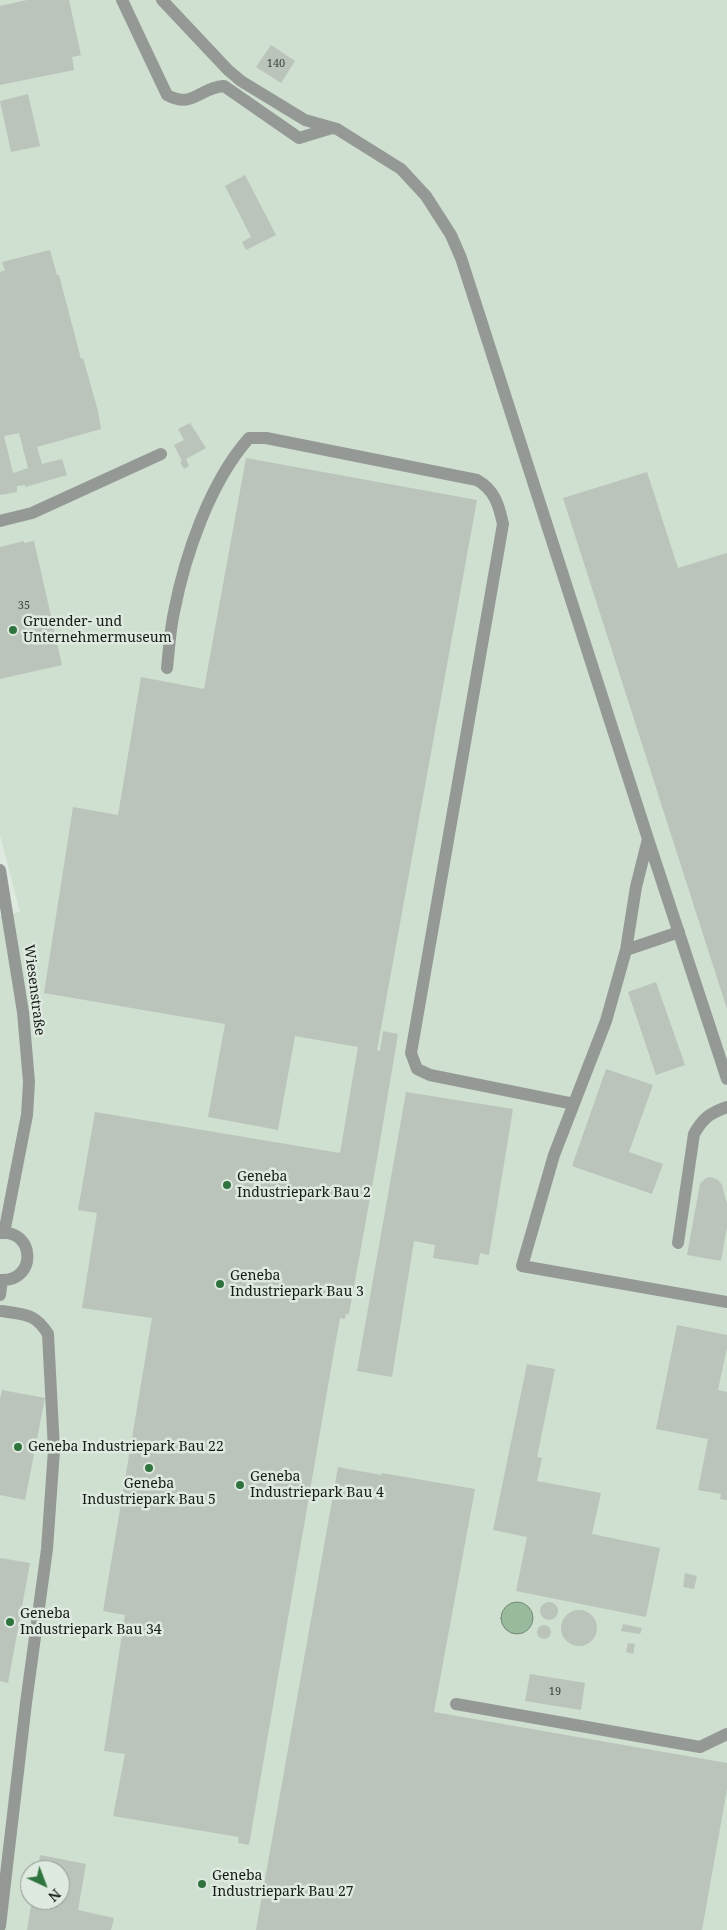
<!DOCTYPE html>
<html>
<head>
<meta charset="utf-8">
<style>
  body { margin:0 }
  #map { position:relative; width:727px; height:1930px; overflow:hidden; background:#dee9df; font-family:"Noto Serif",serif }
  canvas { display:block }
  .north { position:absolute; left:20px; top:1860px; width:50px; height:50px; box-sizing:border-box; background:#dee9df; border:1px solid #8e978f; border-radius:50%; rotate:137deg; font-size:14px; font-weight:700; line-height:20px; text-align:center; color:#171b18 }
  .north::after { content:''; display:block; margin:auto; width:18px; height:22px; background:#2f733e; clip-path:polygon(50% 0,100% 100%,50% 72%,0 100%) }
</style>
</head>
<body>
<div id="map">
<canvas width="727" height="1930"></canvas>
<div class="north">N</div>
</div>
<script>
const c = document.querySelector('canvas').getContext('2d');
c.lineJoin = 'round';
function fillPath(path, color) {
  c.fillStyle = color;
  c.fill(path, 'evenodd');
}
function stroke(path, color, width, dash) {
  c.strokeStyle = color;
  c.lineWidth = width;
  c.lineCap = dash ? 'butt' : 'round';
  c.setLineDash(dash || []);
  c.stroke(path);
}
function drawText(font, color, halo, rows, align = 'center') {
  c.font = font + ' "Noto Serif",serif';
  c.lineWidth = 5;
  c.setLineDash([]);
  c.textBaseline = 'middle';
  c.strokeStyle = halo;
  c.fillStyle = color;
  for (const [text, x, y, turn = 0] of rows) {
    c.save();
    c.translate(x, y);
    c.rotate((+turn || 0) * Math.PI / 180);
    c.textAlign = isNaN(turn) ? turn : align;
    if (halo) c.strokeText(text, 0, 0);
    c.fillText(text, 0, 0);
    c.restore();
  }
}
fillPath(new Path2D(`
  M0 0H727V1930H0V916L20 912 0 835ZM30 1870H60V1900H30Z`), '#cfdfd0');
const water = new Path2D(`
  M501 1618a16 16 0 1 1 32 0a16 16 0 1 1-32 0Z`);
fillPath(water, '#9aba9e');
stroke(water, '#738a76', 1);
fillPath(new Path2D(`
  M27 0H69L81 55 72 57 74 70 0 85V6Z
  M271 45 295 61 281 83 256 67Z
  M28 94 40 146 11 152 0 101Z
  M245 175 276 235 246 250 242 242 251 237 225 186Z
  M50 250 57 275H59L81 359 83 358 98 411 101 429 37 447 42 464 62 459 67 475 25 487V485L17 486V492L0 495V272L5 270 2 262ZM19 433 28 468 13 473 4 436Z
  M190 423 206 448 186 459 189 466 184 469 180 462 182 461 174 445 184 440 178 429Z
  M246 458 477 500 377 1050 380 1051 383 1031 398 1034 377 1159 349 1314H346L345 1319 340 1318 334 1351 249 1845 238 1843 239 1837 113 1816 125 1754 104 1751 125 1615 103 1611 152 1318 82 1308 97 1213 78 1210 95 1112 340 1153 358 1047 295 1036 278 1130 208 1117 225 1024 44 993 73 807 118 815 141 677 204 689Z
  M647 472 678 568 727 553V1009L563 498Z
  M24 541V543L34 541 62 665 0 679V547Z
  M656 982 685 1065 656 1075 628 992Z
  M606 1069 653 1085 629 1152 663 1164 652 1194 572 1166Z
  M406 1092 513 1109 489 1255 480 1253 478 1265 433 1258 435 1245 414 1241 392 1377 357 1371Z
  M711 1177 718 1180 722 1185 727 1204V1227L721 1261 687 1255 700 1184 706 1178Z
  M677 1325 727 1335V1348L718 1390 727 1392V1500L720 1499 721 1494 698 1490 708 1439 656 1429Z
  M527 1364 555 1369 537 1457 542 1458 537 1481 601 1493 592 1534 660 1548 646 1617 516 1591 527 1537 493 1530Z
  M2 1390 45 1398 25 1500 0 1495V1399Z
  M338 1467 381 1475 382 1473 475 1489 434 1712 727 1763V1789L702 1930H256Z
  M0 1558 30 1563 8 1683 0 1681Z
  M685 1573 697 1576 694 1589 683 1587Z
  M540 1611a9 9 0 1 1 18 0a9 9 0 1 1-18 0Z
  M561 1628a18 18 0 1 1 36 0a18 18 0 1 1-36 0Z
  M623 1624 642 1628 640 1634 621 1631Z
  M537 1632a7 7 0 1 1 14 0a7 7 0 1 1-14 0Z
  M628 1643 635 1644 633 1654 626 1652Z
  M530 1674 585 1683 581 1710 525 1701Z
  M40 1855 86 1864 78 1910 114 1918 111 1930H27L32 1900H60V1870H38Z`), '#bac4bb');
stroke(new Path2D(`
  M122 0 167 95C193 109 198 88 224 86L299 138 332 128
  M162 0 228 70 241 81 305 120 337 129 401 169 426 196 451 235 461 258 648 839 727 1079
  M0 521 32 513 161 454
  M167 668C169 650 170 630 174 612 185 555 210 482 249 438H266L477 480C495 490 499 506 503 524L411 1053 417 1069 430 1075 574 1104
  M648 839 636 887 626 950 606 1021 554 1155 522 1266 727 1302
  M0 870 23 1012 29 1082 27 1115 4 1233
  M626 950 679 932
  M0 1233C35 1229 38 1282 0 1280
  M678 1243 694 1134C703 1118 710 1113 727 1107
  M0 1295 2 1280
  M456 1704 700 1747 727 1734
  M0 1926 26 1703 47 1549 54 1450 48 1334C35 1313 25 1315 2 1311`), '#959995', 12);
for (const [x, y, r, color] of [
  [13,630,5,"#2f733e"],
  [227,1185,5,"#2f733e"],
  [220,1284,5,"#2f733e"],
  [18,1447,5,"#2f733e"],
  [149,1468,5,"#2f733e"],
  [240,1485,5,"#2f733e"],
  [10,1622,5,"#2f733e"],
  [202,1884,5,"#2f733e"]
]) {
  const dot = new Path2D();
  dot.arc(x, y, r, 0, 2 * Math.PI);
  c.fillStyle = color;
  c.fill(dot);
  stroke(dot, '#dee9df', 2);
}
drawText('11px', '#404541', null, [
  ["140",276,64],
  ["35",24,606],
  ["19",555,1692]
]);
drawText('14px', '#171b18', '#dee9df', [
  ["Gruender- und",23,622],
  ["Unternehmermuseum",23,638],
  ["Geneba",237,1177],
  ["Industriepark Bau 2",237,1193],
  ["Geneba",230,1276],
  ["Industriepark Bau 3",230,1292],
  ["Geneba Industriepark Bau 22",28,1447],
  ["Geneba",250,1477],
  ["Industriepark Bau 4",250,1493],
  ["Geneba",149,1484,"center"],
  ["Industriepark Bau 5",149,1500,"center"],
  ["Geneba",20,1614],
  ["Industriepark Bau 34",20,1630],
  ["Geneba",212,1876],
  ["Industriepark Bau 27",212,1892]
], 'left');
drawText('14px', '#171b18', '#dee9df', [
  ["Wiesenstraße",34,990,83]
]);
</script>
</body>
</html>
